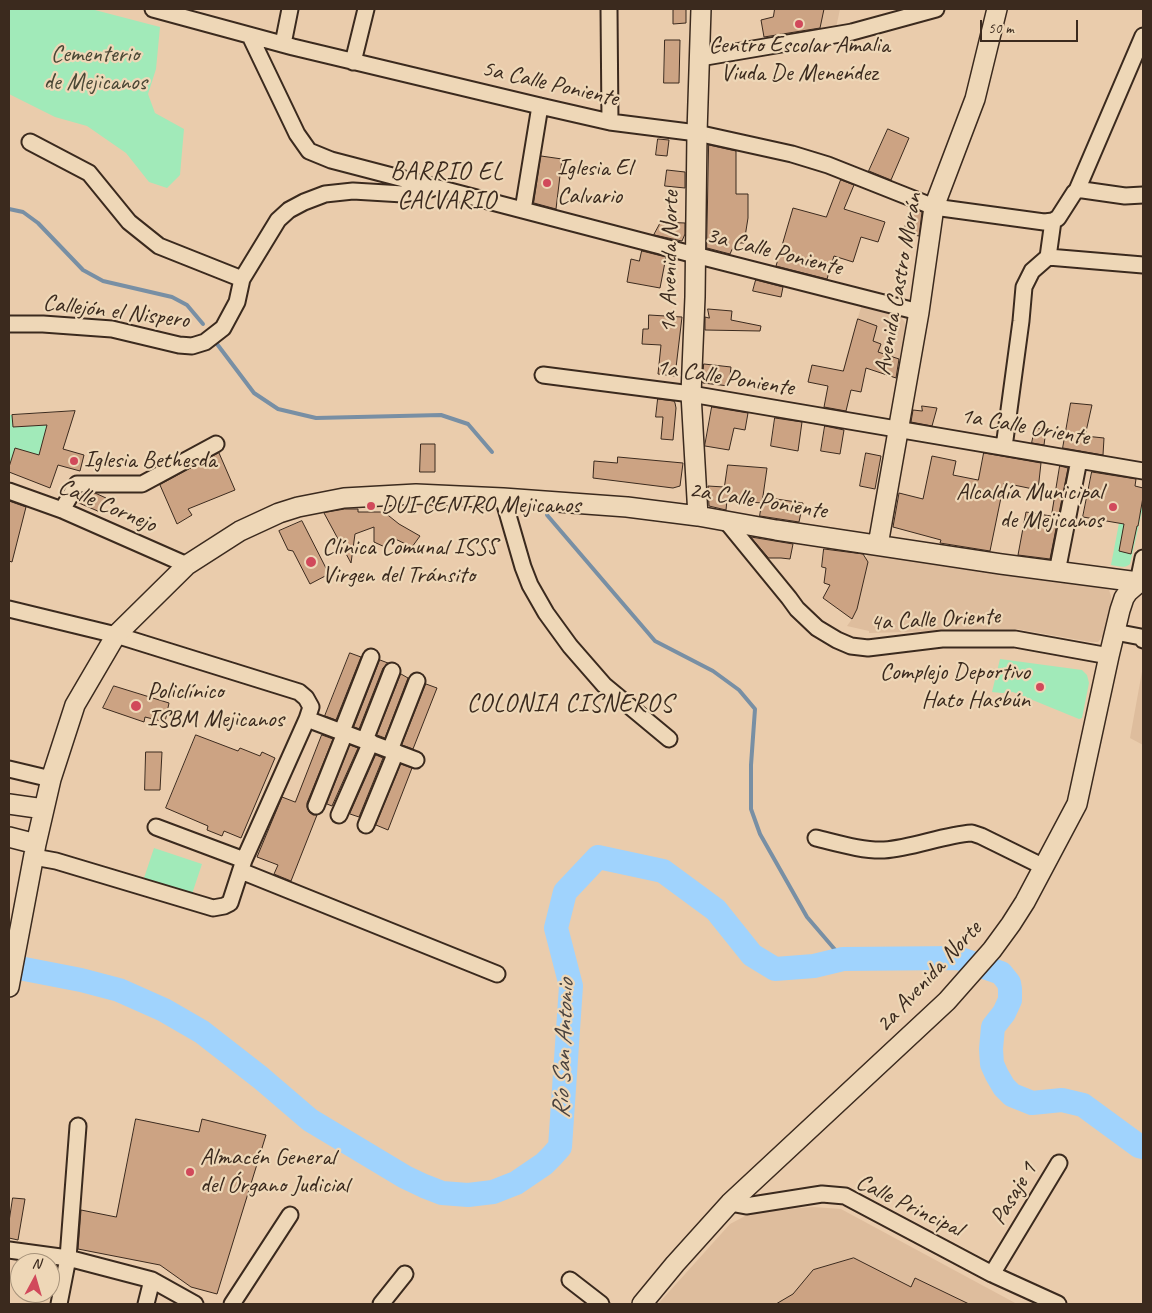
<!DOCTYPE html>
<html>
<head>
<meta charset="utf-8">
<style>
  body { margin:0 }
  #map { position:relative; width:1152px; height:1313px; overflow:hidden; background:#eaccac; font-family:Caveat,sans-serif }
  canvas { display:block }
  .frame { position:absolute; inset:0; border:10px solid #3b2a1e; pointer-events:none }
  .north { position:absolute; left:10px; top:1253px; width:50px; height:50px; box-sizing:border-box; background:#eed7b7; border:1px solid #a6927a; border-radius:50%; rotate:6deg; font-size:14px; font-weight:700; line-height:20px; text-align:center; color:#3b2a1e }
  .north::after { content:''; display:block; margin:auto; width:18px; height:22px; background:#d1495b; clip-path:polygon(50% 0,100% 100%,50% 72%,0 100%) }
  .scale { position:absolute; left:980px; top:20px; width:98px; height:22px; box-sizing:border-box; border:2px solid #3b2a1e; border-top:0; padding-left:6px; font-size:15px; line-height:18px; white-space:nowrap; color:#3b2a1e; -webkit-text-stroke:4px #eed7b7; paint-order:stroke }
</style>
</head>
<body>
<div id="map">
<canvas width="1152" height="1313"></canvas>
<div class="frame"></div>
<div class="north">N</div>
<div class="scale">50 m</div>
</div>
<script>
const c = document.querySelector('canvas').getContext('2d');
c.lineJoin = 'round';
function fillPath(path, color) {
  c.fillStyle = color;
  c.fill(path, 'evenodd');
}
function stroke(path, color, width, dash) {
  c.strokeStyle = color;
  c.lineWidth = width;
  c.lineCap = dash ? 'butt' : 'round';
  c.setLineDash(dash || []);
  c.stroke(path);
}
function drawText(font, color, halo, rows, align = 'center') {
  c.font = font + ' Caveat,sans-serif';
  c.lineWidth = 4.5;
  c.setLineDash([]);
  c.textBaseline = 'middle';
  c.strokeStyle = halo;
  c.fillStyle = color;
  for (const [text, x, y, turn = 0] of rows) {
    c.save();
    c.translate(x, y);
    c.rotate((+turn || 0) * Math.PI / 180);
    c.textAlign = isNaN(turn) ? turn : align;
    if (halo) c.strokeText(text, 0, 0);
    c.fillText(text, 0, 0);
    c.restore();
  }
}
fillPath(new Path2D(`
  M775 9H840L836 28 765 41 761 20 773 17Z
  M862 304 900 316 905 322V328L896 378 845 361Z
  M868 550 1103 588 1109 590 1111 596V602L1103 636 1098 642H1091L1017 629 869 633V631L847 626 852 619 857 609 868 562 866 559Z
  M1143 666V745L1130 738Z
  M813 1207 841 1209 1017 1304H658L730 1224 747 1215 763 1211Z`), '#debd9d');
fillPath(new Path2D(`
  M9 9H91L160 27 156 69 148 94 155 113 184 129 180 175 167 188 149 182 126 153 87 126 55 117 9 94Z
  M9 415H12L13 427 47 425 39 455 15 448 9 467Z
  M1143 497V507L1130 564C1125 569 1117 566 1111 565L1119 523 1138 526Z
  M1000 659 1082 670 1087 675 1089 683 1082 718 1079 719 1013 692 1002 693 992 692Z
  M154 848 202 864 192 894 144 878Z`), '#a1eab9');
stroke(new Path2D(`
  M9 209 23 212 38 223 83 270 103 281 172 297 187 305 203 324
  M217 344 254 393 278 409 316 418 441 415 468 424 492 452
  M547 515 655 641 713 671 739 690 755 709 751 765V809L760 834 807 917 843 959`), '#788fa4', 4);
stroke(new Path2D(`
  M9 966 81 980 119 990 164 1010 202 1032 261 1078 310 1120 405 1177 424 1186 442 1193 468 1195 493 1192 516 1183 544 1164 552 1156 560 1147 571 986 556 928 565 892 598 857 663 871 716 910 752 955 775 969 814 966 843 959 958 958 1001 973 1009 983 1010 989V1000L1004 1013 993 1027 991 1049 992 1064 997 1075 1004 1087 1012 1095 1032 1103 1062 1100 1083 1105 1139 1146 1143 1147`), '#a0d3fd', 24);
const building = new Path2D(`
  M686 9V23L673 24V10Z
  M775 9H824L820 28 764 37 761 20 773 17Z
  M665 40H680L679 83H664Z
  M888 129 909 138 891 180 869 171Z
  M658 139 669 140 667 156 656 155Z
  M709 145 736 151V194H748V218L744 243H735L730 254 707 248Z
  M541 156 562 159 556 209 534 203Z
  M667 170 685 172V188L665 186Z
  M841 180 854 185 844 209 885 222 878 242 861 237 853 262 834 256 827 279 776 266 793 208 826 217Z
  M912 208 922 212 919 236 903 233Z
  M661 222 685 223V234L682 241 654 235Z
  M642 251 666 257 660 288 627 282 631 259 639 261Z
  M756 280 783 287 781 297 753 291Z
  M708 309 732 311 731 320 761 326 760 331 705 330V317L709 318Z
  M649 315 682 317 675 376 658 374 661 345 642 344 643 329H648Z
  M858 319 877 326 873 341 881 344 878 352 899 359 896 378 866 368 861 392 851 390 846 411 824 407 828 386 808 382 812 365 843 371Z
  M704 364 731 367 729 386 703 383Z
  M658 399 674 401 675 403 676 408 673 440 661 439 663 417H656Z
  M1071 403 1092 405 1085 436 1104 438 1103 455 1063 448Z
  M922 406 937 408 932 426 911 422 913 410 922 411Z
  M712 407 748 413 745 430 734 428 729 450 705 446Z
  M75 411 63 449 84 455 80 471 58 465 50 488 9 472V467L15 448 39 455 47 425 13 427 12 415Z
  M775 418 802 422 798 451 771 446Z
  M825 426 844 430 840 454 821 451Z
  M1035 428 1046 430 1044 445 1032 443Z
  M421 444H435V472H420Z
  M219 453 235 490 188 509 192 515 177 524 160 485Z
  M866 453 881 456 875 489 860 486Z
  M984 453 1041 463 1038 490 1004 483 990 551 940 543 941 540 893 527 899 493 923 499 932 456 956 461 953 475 978 480Z
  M618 457 683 463 680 486 673 488 593 478 594 461 617 463Z
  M728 465 767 468 762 503 727 500 726 510 709 506 708 486 724 487Z
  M1060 466 1068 468 1050 559 1018 555 1026 512 1051 516Z
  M1092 472 1136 479 1135 486 1143 488V497L1138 526H1137L1131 554 1119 551 1124 524 1083 517Z
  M83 493H95L106 498 100 512 79 503Z
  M763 497 803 503 799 522 760 516Z
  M9 501 26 507 12 562 9 561Z
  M345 509H358V512H384L399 524 420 536 412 547 391 537 387 548 374 542V527L355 534 351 563 324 513Z
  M302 521 329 574 310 584 293 551 288 550 279 531Z
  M751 537 793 544 790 559 781 558H769Z
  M824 549 863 554 868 562 857 609 852 619 823 598 830 585 824 583 826 568 822 567Z
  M350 653 361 657 336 720 325 716Z
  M380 660 388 663 383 668 359 729 354 727Z
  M401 674 408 678 385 738 377 735Z
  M426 684 437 688 413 749 402 745Z
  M114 686 169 703 165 722 145 717 144 722 103 708Z
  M196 735 238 751 240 748 260 756 262 752 275 758 241 838 224 831 222 836 207 830 208 826 166 808Z
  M322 735 333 739 307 803V807L309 812 313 815H317L291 881 274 874 278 865 257 857 282 797 295 802Z
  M350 745 358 748 332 806 327 804Z
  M146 752H162L160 790H145Z
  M376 755 383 758 359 817 350 814Z
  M401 764 412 768 388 830 376 825Z
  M136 1119 199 1132 202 1119 266 1135 217 1294 191 1287 160 1265 78 1249 81 1210 116 1217Z
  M13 1198 25 1199 18 1240 9 1238V1222Z
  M854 1258 911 1287 915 1278 969 1304H776L793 1294 813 1270Z`);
fillPath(building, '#cca383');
stroke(building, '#3b2a1e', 1);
const minor = new Path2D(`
  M153 9 293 47 540 106 610 122 697 133 792 154 828 165 934 207 1044 222 1053 221 1058 218 1074 193 1077 190 1143 36
  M609 9 610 122
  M250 36 297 134 309 151 331 160 695 255 919 312
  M283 44 290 9
  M700 58 852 32 936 9
  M353 62 366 9
  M30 142 89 173 129 222 159 246 242 279
  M1077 190H1083L1125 196 1143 195
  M523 210 540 106
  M1048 257 1143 265
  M9 324H43L112 329 179 345 192 346 205 342 223 328 237 302 242 279 278 220 289 210 304 202 325 194 353 191 403 194 431 189
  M543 375 691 394 1143 471
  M1004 447 1021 321 1024 287 1032 271 1048 257 1053 221
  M9 491 62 510 187 565
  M503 498 523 567 530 585 546 613 570 646 604 685 669 739
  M62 510 77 484H142L216 444
  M726 521 789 598 797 609 817 628 837 640 851 646 868 648 942 639H1015L1109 656
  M1057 572 1079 460
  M1138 582 1143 558
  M9 609 116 635 299 692 306 698 311 707 307 719 244 860 230 903 224 906 213 908 56 861 34 857
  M1115 632 1141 637 1143 640
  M307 719 416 760
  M342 731 371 657
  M365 740 392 671
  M390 750 417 681
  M9 769 51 779
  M316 806 345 733
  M339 815 371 742
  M366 825 396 752
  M156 827 244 860
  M816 838C837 843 863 851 884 850 914 848 942 835 972 833L981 836 1044 867
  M241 871 497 974
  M730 1203 746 1206 822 1194 845 1196 992 1274 1058 1304
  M9 1250 68 1258 152 1280 195 1304
  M992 1274 1059 1163
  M570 1280 601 1304
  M59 1304 68 1258 78 1126
  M146 1304 152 1280
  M232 1304 290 1215
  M381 1304 405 1274`);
const major = new Path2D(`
  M698 516 691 394 695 297 697 133 701 9
  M878 545 919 312 934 207 975 99 997 9
  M9 804 44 809
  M9 837 36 844
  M9 987 36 844 51 779 75 705 116 635 187 565 240 531 279 513 298 507 344 498 416 494 503 498 627 507 698 516 776 530 1001 564 1138 582
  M642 1304 675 1264 730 1203 947 1001 992 950 1011 924 1025 902 1077 804 1109 656 1120 610 1124 598 1128 592 1143 579`);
stroke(minor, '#3b2a1e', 19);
stroke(major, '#3b2a1e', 22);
stroke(minor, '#eed7b7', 15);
stroke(major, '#eed7b7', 19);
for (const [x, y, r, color] of [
  [799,24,5,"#d1495b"],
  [547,183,5,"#d1495b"],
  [74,461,5,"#d1495b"],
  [371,506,5,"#d1495b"],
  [1113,507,5,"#d1495b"],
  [311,562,6,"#d1495b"],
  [1040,687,5,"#d1495b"],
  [136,706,6,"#d1495b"],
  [190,1172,5,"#d1495b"]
]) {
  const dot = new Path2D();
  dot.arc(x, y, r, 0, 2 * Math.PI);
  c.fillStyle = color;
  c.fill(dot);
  stroke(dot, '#eed7b7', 2);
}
drawText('24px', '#3b2a1e', '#eed7b7', [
  ["Centro Escolar Amalia",799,46,"center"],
  ["Viuda De Meneńdez",799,74,"center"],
  ["Iglesia El",557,169],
  ["Calvario",557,197],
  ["Iglesia Bethesda",84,461],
  ["Alcaldía Municipal",1103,493,"right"],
  ["de Mejicanos",1103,521,"right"],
  ["DUI CENTRO Mejicanos",381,506],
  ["Clínica Comunal ISSS",322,548],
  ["Virgen del Tránsito",322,576],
  ["Complejo Deportivo",1030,673,"right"],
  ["Hato Hasbún",1030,701,"right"],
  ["Policlínico",147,692],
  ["ISBM Mejicanos",147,720],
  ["Almacén General",200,1158],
  ["del Órgano Judicial",200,1186]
], 'left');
drawText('24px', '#4a4735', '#eed7b7', [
  ["Cementerio",95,55],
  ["de Mejicanos",95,83]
]);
drawText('24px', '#3b2a1e', '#eed7b7', [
  ["5a Calle Poniente",550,84,13],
  ["3a Calle Poniente",774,252,14],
  ["1a Avenida Norte",670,262,-89],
  ["Avenida Castro Morán",899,284,-80],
  ["Callejón el Nispero",116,312,7],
  ["1a Calle Poniente",725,378,9],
  ["1a Calle Oriente",1025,427,10],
  ["2a Calle Poniente",758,501,9],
  ["Calle Cornejo",107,506,23],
  ["4a Calle Oriente",935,620,-3],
  ["2a Avenida Norte",929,977,-47],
  ["Pasaje 1",1014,1194,-59],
  ["Calle Principal",909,1206,26]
]);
c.letterSpacing = '1px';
drawText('25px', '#3b2a1e', '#eed7b7', [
  ["BARRIO EL",447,172],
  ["CALVARIO",447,201],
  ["COLONIA CISNEROS",570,704]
]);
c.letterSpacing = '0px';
drawText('italic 25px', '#4a433f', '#eed7b7', [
  ["Río San Antonio",564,1049,-88]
]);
</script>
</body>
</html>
